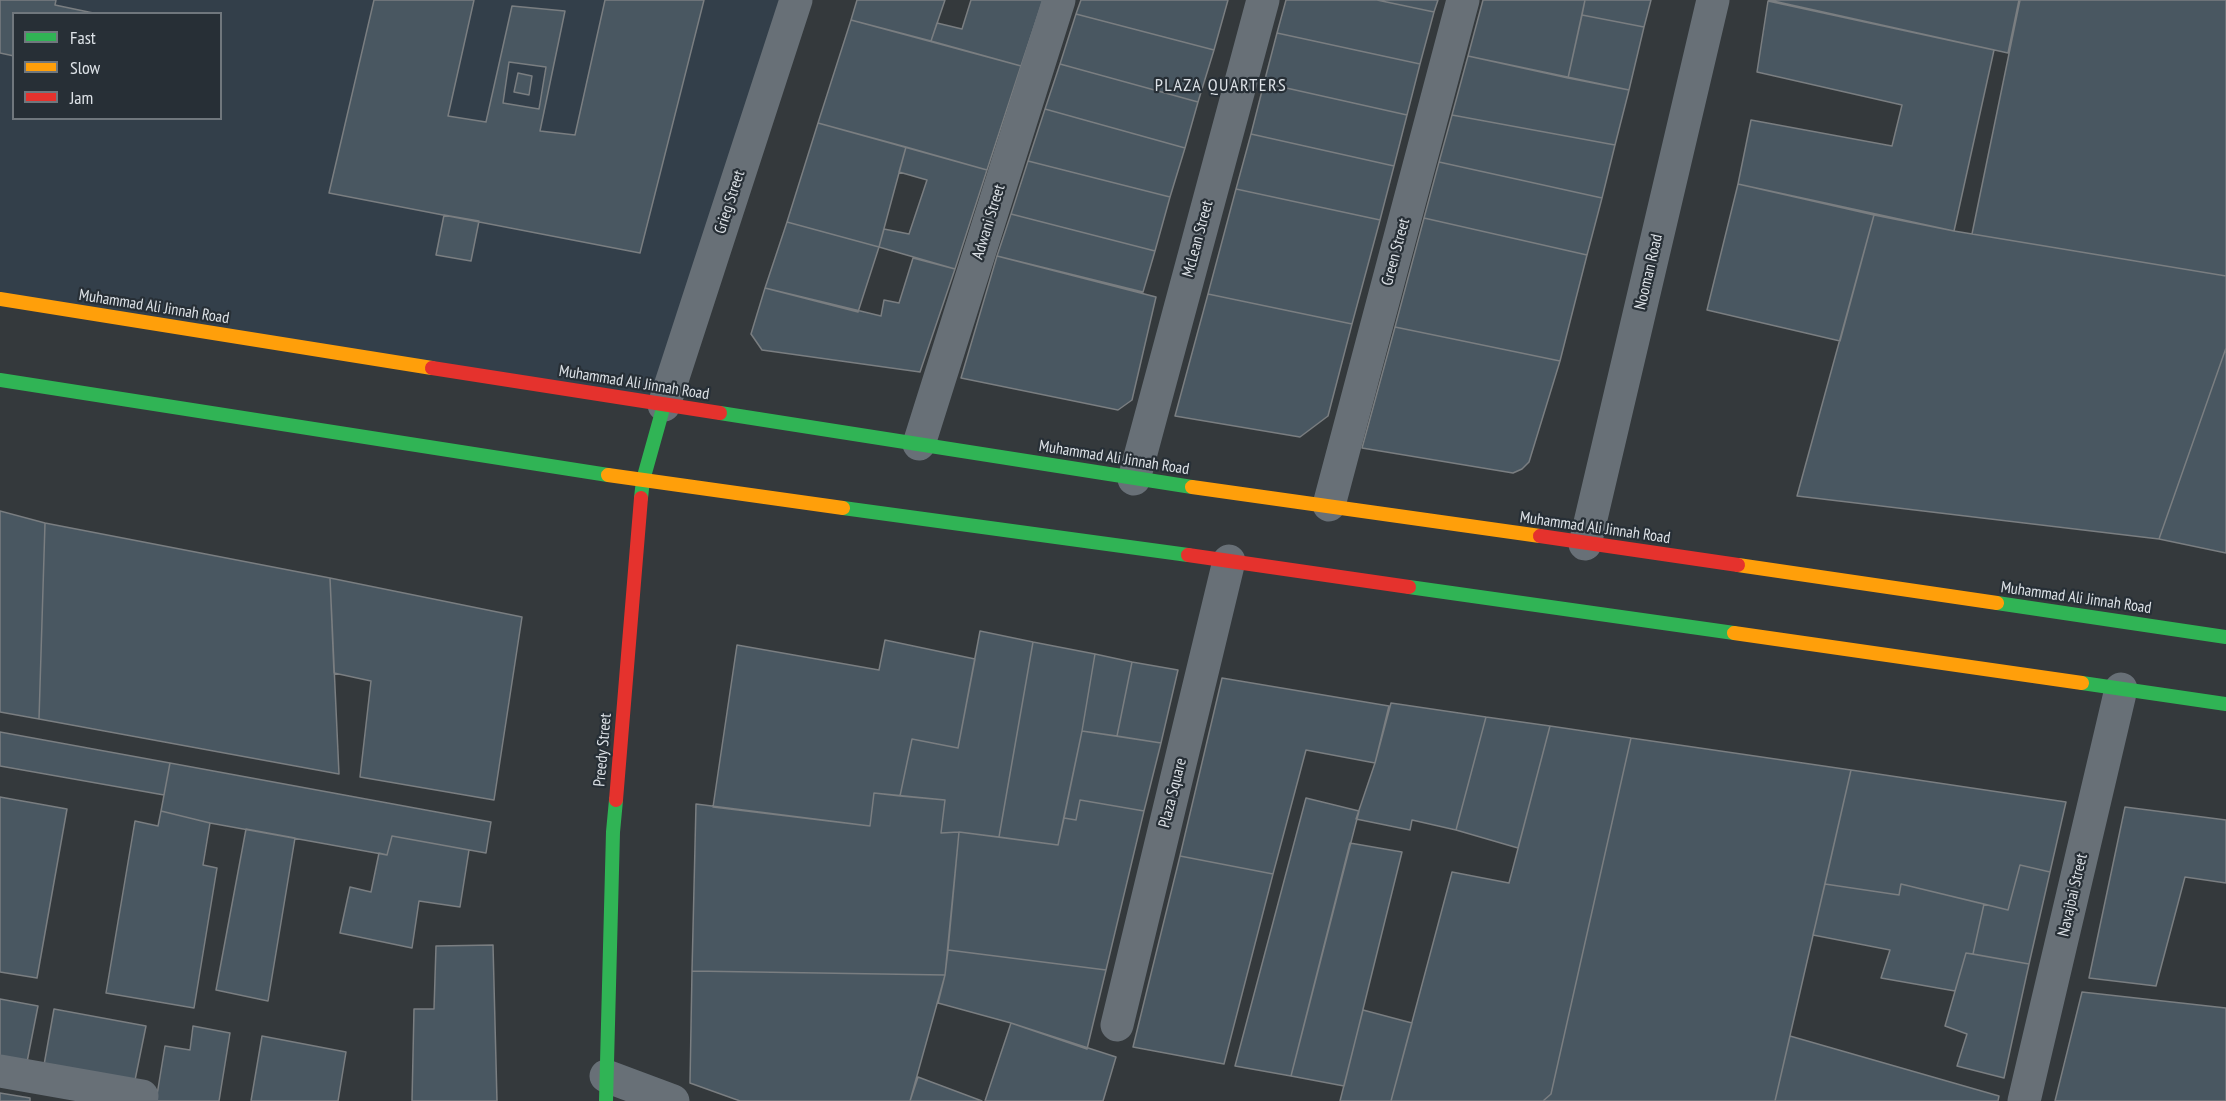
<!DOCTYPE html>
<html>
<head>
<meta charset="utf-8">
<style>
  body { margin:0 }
  #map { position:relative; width:2226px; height:1101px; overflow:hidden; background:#34393c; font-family:"PT Sans Narrow",sans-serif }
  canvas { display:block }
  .legend { position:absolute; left:12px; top:12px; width:210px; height:108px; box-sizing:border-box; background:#272f36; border:2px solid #70777d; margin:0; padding:8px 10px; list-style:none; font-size:18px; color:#dde2e7 }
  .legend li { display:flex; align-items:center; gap:12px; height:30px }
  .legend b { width:30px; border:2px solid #70777d }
</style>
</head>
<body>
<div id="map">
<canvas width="2226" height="1101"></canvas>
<ul class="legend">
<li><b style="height:8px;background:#30b455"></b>Fast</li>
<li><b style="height:8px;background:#ff9f0a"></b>Slow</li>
<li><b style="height:8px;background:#e5322d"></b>Jam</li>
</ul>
</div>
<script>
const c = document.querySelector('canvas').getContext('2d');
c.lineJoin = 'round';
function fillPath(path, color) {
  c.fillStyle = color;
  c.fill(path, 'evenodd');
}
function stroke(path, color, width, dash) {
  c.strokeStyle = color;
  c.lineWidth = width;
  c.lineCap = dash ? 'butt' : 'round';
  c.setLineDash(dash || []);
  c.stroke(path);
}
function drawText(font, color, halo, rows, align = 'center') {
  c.font = font + ' "PT Sans Narrow",sans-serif';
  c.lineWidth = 4.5;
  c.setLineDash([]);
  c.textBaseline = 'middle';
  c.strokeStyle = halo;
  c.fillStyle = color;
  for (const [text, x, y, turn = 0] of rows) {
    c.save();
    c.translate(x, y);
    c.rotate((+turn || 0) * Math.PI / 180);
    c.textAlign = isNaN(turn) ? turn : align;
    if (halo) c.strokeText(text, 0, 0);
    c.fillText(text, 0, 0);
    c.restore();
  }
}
fillPath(new Path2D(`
  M0 0H796L664 405 0 299ZM14 14H220V118H14Z`), '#333f4a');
const building = new Path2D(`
  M0 0H56L55 5 98 14H14V56L0 53Z
  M374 0H474L448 116 486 122 512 6 565 11 540 131 575 135 605 0H704L640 253 329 193Z
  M857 0H945L931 41 851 20Z
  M971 0H1043L1021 66 931 41 937 23 962 29Z
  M1081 0H1228L1214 50 1076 14Z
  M1286 0H1377L1434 12 1420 64 1277 33Z
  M1377 0H1438L1434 12Z
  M1483 0H1585L1568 78 1468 56Z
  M1585 0H1651L1644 27 1582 15Z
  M1769 0H2019L2008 53Z
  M2020 0H2226V276L1972 234Z
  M1768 1 1994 50 1954 231 1738 184 1751 120 1892 146 1902 105 1757 72Z
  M1076 14 1214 50 1198 102 1060 64Z
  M1582 15 1644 27 1629 90 1568 78Z
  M851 20 1021 66 987 170 818 123Z
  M1277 33 1420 64 1407 115 1264 83Z
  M1468 56 1629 90 1615 145 1452 115Z
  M509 62 546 67 539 109 503 103Z
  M1060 64 1198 102 1185 148 1045 109Z
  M518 73 532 76 529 95 514 92Z
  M1264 83 1407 115 1394 166 1251 134Z
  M1045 109 1185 148 1170 197 1028 161Z
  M1452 115 1615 145 1602 198 1439 162Z
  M818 123 906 147 879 247 787 222Z
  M1251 134 1394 166 1380 220 1236 189Z
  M906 147 987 170 955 269 879 247 884 229 909 234 927 180 899 172Z
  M1028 161 1170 197 1155 251 1011 214Z
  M1439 162 1602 198 1587 255 1424 218Z
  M1738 184 1874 215 1840 341 1707 310Z
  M1236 189 1380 220 1352 324 1208 294Z
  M1011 214 1155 251 1143 292 997 256Z
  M444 215 479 221 471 261 436 255Z
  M1874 215 1954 231 2226 276V348L2159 539 1797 496Z
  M1424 218 1587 255 1560 361 1395 327Z
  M787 222 879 247 858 312 765 288Z
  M997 256 1156 297 1132 400 1118 410 961 378Z
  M913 258 955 269 920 372 762 350 751 334 765 288 881 316 884 300 899 303Z
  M1208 294 1352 324 1328 416 1300 437 1175 416Z
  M1395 327 1560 361 1529 462 1522 469 1513 473 1362 448Z
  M2226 348V553L2159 539Z
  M0 511 45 523 39 719 0 712Z
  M45 523 330 578 339 774 39 719Z
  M330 578 522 617 494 800 360 777 371 681 334 673Z
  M980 631 1033 642 999 837 959 832 941 833 945 800 900 796 912 739 958 748Z
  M885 640 975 659 958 748 912 739 900 796 874 793 870 826 713 807 737 645 879 670Z
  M1033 642 1095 654 1082 731 1058 845 999 837Z
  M1095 654 1132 662 1117 736 1082 731Z
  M1132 662 1178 670 1161 743 1117 736Z
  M1222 678 1389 706 1375 763 1306 750 1273 874 1180 856Z
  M1391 703 1486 717 1456 830 1412 820 1410 830 1356 819 1375 763Z
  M1486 717 1550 726 1518 848 1456 830Z
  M1550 726 1631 738 1551 1094 1543 1101H1391L1452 872 1509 883Z
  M1082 731 1161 743 1144 811 1080 800 1076 820 1064 818Z
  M0 732 170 763 164 795 0 766Z
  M1631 738 1851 770 1775 1101H1543L1551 1094Z
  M170 763 491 822 486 853 392 836 387 855 210 823 161 811Z
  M1851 770 2066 802 2050 872 2020 865 2008 910 1901 884 1899 895 1825 884Z
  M874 793 945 800 941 833 959 832 945 975 692 971 696 804 870 826Z
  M0 797 67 809 37 978 0 972Z
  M1306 798 1359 811 1291 1076 1235 1066Z
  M1080 800 1144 811 1106 970 948 950 959 832 1058 845 1064 818 1076 820Z
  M2125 807 2226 820V883L2185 877 2156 986 2089 978Z
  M161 811 210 823 203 865 217 868 194 1008 106 993 135 821 158 826Z
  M246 829 295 838 268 1001 216 990Z
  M392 836 469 850 460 907 419 901 412 948 340 933 350 887 371 892 379 853 387 855Z
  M1350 843 1402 852 1344 1086 1291 1076Z
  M1180 856 1273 874 1224 1064 1133 1047Z
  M2020 865 2050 872 2029 964 1973 954 1984 904 2008 910Z
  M1825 884 1899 895 1901 884 1984 904 1973 954 1966 953 1955 991 1881 978 1890 950 1813 935Z
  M493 945 497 1101H412L414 1009H434L436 946Z
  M948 950 1106 970 1087 1049 1011 1023 938 1003 945 975Z
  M1966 953 2029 964 2004 1078 1957 1066 1967 1034 1945 1026Z
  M692 971 945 975 910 1101H740L690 1083Z
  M2082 992 2226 1008V1101H2055Z
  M0 999 38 1006 27 1062 0 1057Z
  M54 1009 146 1026 135 1080 44 1065Z
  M1363 1010 1412 1023 1391 1101H1340Z
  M1011 1023 1116 1057 1103 1101H985Z
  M193 1026 230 1033 219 1101H156L165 1046 190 1050Z
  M262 1036 346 1052 338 1101H251Z
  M1790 1036 1999 1096 1998 1101H1775Z
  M918 1077 982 1101H910Z
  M0 1093 30 1098V1101H0Z`);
fillPath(building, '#495761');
stroke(building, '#7a7e81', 1.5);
stroke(new Path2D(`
  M664 405 796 0
  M919 444 1059 0
  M1134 479 1263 0
  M1329 505 1463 0
  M1585 544 1713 0
  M1117 1025 1229 561
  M0 1071 142 1096 141 1101
  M606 1076 673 1101
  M2024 1101 2121 689`), '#687077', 33);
stroke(new Path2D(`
  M0 380 608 475
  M720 413 1192 487
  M641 498 643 480 664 405
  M843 508 1188 555
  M1409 587 1734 633
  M1997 603 2226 637
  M2082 683 2226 704
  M606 1101 613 832 616 800`), '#30b455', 14);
stroke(new Path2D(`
  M0 299 432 368
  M608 475 843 508
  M1192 487 1540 536
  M1738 565 1997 603
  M1734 633 2082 683`), '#ff9f0a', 14);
stroke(new Path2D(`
  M432 368 720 413
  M1540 536 1738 565
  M1188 555 1409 587
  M616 800 641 498`), '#e5322d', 14);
drawText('16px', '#dde2e7', '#272f36', [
  ["Grieg Street",730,202,-72],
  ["Adwani Street",989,222,-73],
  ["McLean Street",1198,239,-75],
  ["Green Street",1396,252,-75],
  ["Nooman Road",1649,272,-77],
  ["Muhammad Ali Jinnah Road",154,307,9],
  ["Muhammad Ali Jinnah Road",634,383,9],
  ["Muhammad Ali Jinnah Road",1114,458,9],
  ["Muhammad Ali Jinnah Road",1595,528,8],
  ["Muhammad Ali Jinnah Road",2076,598,8],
  ["Preedy Street",603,750,-85],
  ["Plaza Square",1173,793,-76],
  ["Navajbai Street",2073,895,-77]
]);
c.letterSpacing = '1.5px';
drawText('18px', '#dde2e7', '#272f36', [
  ["PLAZA QUARTERS",1221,86]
]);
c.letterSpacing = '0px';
</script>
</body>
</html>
